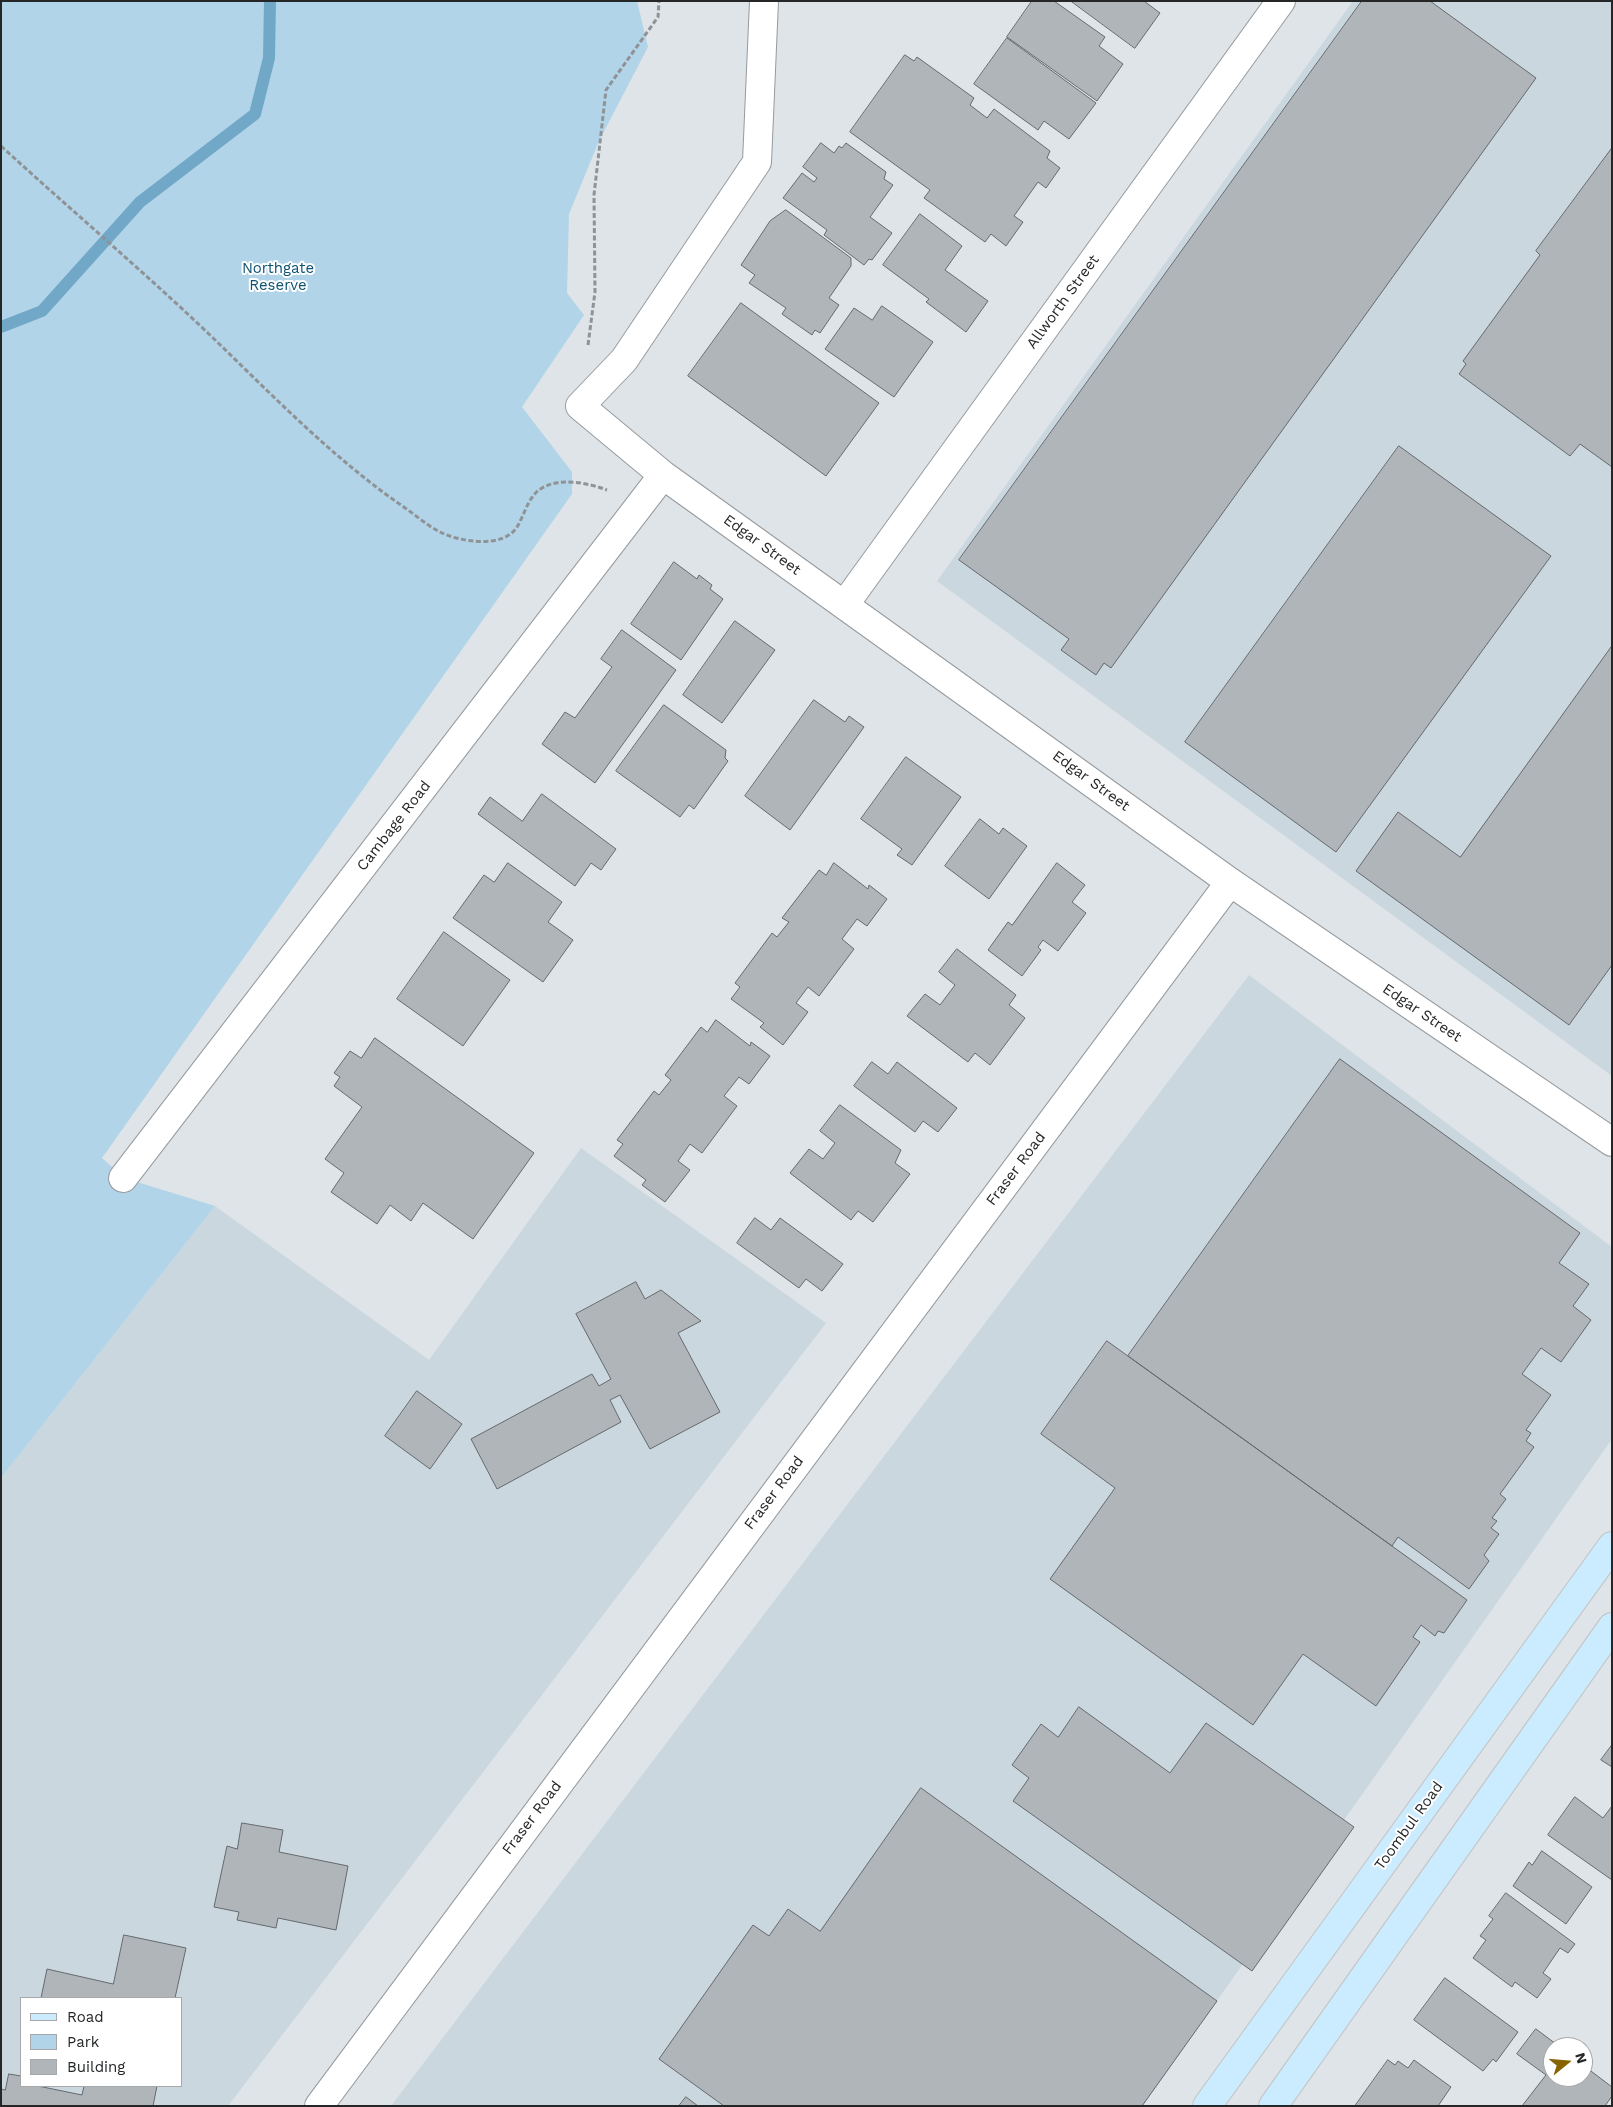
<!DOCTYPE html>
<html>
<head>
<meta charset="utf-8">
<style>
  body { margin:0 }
  #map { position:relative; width:1613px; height:2107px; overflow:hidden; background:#dee4e8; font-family:"Work Sans",sans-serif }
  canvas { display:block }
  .frame { position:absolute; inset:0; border:2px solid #242628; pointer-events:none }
  .legend { position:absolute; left:20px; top:1997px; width:162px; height:90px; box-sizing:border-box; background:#fff; border:1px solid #a7a8a9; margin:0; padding:6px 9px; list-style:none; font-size:15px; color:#242628 }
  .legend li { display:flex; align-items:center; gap:10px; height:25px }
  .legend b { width:25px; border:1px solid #a7a8a9 }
  .north { position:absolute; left:1543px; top:2037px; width:50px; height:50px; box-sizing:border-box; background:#fff; border:1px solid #a7a8a9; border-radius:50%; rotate:73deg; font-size:14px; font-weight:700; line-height:20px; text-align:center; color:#242628 }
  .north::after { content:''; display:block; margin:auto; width:18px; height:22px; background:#876400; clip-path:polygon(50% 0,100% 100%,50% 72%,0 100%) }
</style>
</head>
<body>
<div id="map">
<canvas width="1613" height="2107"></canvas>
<div class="frame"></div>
<ul class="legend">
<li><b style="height:6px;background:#cbebfe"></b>Road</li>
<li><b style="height:14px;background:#b2d4e8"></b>Park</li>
<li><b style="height:14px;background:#afb5b9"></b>Building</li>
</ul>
<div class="north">N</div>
</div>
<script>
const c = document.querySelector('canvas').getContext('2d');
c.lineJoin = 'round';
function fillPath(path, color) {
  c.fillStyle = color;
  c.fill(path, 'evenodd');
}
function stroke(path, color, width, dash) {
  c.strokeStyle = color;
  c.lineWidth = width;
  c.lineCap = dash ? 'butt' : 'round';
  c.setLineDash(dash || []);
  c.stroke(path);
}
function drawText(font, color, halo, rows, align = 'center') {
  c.font = font + ' "Work Sans",sans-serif';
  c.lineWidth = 4;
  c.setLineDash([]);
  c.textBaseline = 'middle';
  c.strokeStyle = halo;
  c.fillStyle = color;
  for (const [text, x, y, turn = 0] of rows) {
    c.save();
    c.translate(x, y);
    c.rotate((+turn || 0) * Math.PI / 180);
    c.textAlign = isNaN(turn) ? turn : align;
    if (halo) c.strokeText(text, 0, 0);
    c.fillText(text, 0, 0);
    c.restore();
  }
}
fillPath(new Path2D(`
  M1353 1H1612V1076L937 581Z
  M1249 975 1612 1247V1439L1143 2106H391Z
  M581 1148 826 1323 228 2106H1V1478L215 1206 429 1360ZM21 1998H181V2086H21Z`), '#cbd7df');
fillPath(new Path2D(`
  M1 1H637L648 47 599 141 569 214 567 293 584 315 522 407 572 472V494L102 1158 124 1178 215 1206 1 1478Z`), '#b2d4e8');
stroke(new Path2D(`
  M1 327 42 311 140 202 255 114 269 58 270 1`), '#71a7c7', 12);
const building = new Path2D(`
  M1032 1H1054L1105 37 1099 46 1123 64 1097 101 1007 37Z
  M1071 1H1144L1160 13 1135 48Z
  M1362 1H1430L1536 78 1111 668 1104 663 1096 675 1061 650 1069 639 959 560Z
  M1007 38 1096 103 1069 139 1044 121 1038 130 974 84Z
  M905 55 914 61 917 57 974 98 970 105 987 118 994 109 1050 151 1047 158 1060 168 1046 188 1038 182 1014 216 1023 222 1006 246 991 234 985 242 924 198 930 190 850 132Z
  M821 143 834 153 839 146 842 148 846 143 886 172 884 179 893 185 870 217 892 233 872 260 869 259 864 265 824 235 827 230 783 198 802 173 814 182 817 178 803 167Z
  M1612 148V467L1580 444 1570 456 1459 374 1466 364 1463 361 1540 255 1536 251Z
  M786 210 851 258V266L829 298 839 305 820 333 815 330 812 335 782 314 786 308 749 283 755 275 741 265 770 221Z
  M920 214 962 246 945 270 988 301 966 332 926 302 929 299 883 265Z
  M741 303 879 403 826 476 688 376Z
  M882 306 933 342 894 397 825 349 854 308 872 320Z
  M1399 446 1551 556 1336 852 1185 742Z
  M674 562 697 579 699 575 712 585 710 589 723 599 681 660 631 624Z
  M735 621 775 650 722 723 683 695Z
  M622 630 676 670 595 783 542 744 565 712 575 718 612 667 601 659Z
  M1612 646V965L1569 1025 1356 871 1398 812 1460 857Z
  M814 700 845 722 849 716 864 727 790 830 745 796Z
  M664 705 726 750 725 758 728 761 694 809 689 805 680 817 616 771Z
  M906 757 961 797 912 865 897 855 902 849 861 819Z
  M542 794 616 849 601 870 591 863 575 886 478 814 490 797 522 821Z
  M980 819 999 834 1003 828 1027 846 989 899 945 866Z
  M508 863 562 902 548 922 573 940 543 982 453 918 484 875 494 882Z
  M834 863 868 889 869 885 887 899 867 926 857 919 842 939 854 949 819 996 808 987 796 1003 808 1012 783 1045 760 1027 764 1023 731 999 740 987 735 983 772 933 777 937 789 922 782 918 819 870 826 875Z
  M1057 863 1085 885 1072 902 1086 913 1058 951 1043 940 1038 947 1041 950 1022 976 988 950 1008 922 1012 925Z
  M444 932 510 980 463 1046 397 999Z
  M957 949 1016 995 1009 1005 1025 1018 990 1065 975 1053 968 1062 907 1016 925 994 940 1005 955 985 939 972Z
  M716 1020 750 1046 751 1042 770 1056 749 1084 739 1077 724 1096 737 1106 702 1153 690 1144 678 1161 690 1170 665 1202 642 1185 646 1180 614 1156 623 1144 617 1140 654 1091 659 1095 671 1080 665 1075 701 1027 707 1032Z
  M375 1038 534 1153 473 1239 423 1203 411 1221 390 1205 377 1224 331 1192 344 1173 325 1159 362 1107 334 1086 340 1077 334 1073 350 1051 361 1058Z
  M1340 1059 1580 1233 1559 1263 1589 1284 1573 1306 1591 1320 1561 1362 1541 1348 1522 1374 1551 1395 1526 1430 1531 1433 1526 1441 1534 1447 1500 1494 1506 1499 1492 1518 1497 1521 1491 1528 1499 1534 1484 1555 1489 1561 1469 1589 1398 1537 1392 1546 1128 1356Z
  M872 1062 888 1074 897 1062 957 1108 938 1132 923 1121 915 1132 854 1086Z
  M840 1105 901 1150 895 1163 910 1174 873 1222 858 1211 851 1220 790 1173 809 1149 823 1159 835 1143 820 1131Z
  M755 1218 771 1230 780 1218 843 1264 822 1291 806 1279 799 1288 737 1243Z
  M636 1282 645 1299 661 1290 701 1321 678 1333 720 1412 650 1449 620 1395 610 1400 621 1422 497 1489 471 1439 592 1374 599 1386 611 1379 576 1314Z
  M1107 1341 1467 1600 1444 1633 1438 1631 1435 1636 1421 1625 1413 1637 1420 1642 1376 1706 1303 1654 1253 1725 1050 1579 1115 1488 1041 1434Z
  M417 1391 462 1424 430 1469 385 1436Z
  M1079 1707 1170 1773 1206 1723 1354 1827 1252 1971 1013 1801 1029 1778 1012 1765 1041 1724 1058 1737Z
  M1612 1745V1767L1601 1760Z
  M921 1788 1217 2001 1142 2106H724L659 2059 753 1925 769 1936 788 1909 820 1931Z
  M1575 1797 1603 1818 1612 1806V1880L1548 1835Z
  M242 1823 283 1830 279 1852 348 1866 336 1930 278 1918 276 1928 237 1920 239 1912 214 1907 227 1846 237 1849Z
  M1542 1851 1592 1887 1566 1924 1513 1886 1529 1862 1532 1865Z
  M1506 1893 1575 1944 1568 1953 1560 1948 1543 1973 1551 1979 1537 1998 1515 1982 1512 1987 1473 1958 1486 1940 1480 1936 1493 1919 1489 1916Z
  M124 1935 186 1948 175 1998H41L47 1969 113 1984Z
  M1445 1978 1518 2032 1496 2062 1493 2059 1483 2071 1414 2020Z
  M1536 2029 1560 2047H1553V2077H1583V2065L1612 2087V2096L1605 2106H1522L1546 2075 1517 2054Z
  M1388 2060 1395 2065 1398 2061 1408 2068 1414 2060 1451 2087 1438 2106H1355Z
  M9 2074 21 2076V2086H38L82 2095 84 2086H157L153 2106H1V2089L5 2090Z
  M686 2097 698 2106H679Z`);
fillPath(building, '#afb5b9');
stroke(building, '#656a6e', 1);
const minor = new Path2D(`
  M764 1 757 162 624 360 580 406 663 475 1230 882 1612 1142
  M845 604 1281 1
  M123 1178 663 475
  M319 2106 1230 882`);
const major = new Path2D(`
  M1207 2106 1612 1546
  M1273 2106 1612 1627`);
stroke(minor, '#969b9f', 30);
stroke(major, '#c2c2c3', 30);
stroke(new Path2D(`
  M1 146C71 210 143 271 211 336 271 394 330 455 398 503 412 512 426 525 440 532 460 542 503 549 517 527 525 514 528 496 542 488 561 477 588 483 607 490
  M588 345 595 292 594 195 606 90 658 17 659 1`), '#8f9396', 3, [5, 2.5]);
stroke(minor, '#fff', 28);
stroke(major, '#cbebfe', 28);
drawText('15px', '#0c5272', '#fff', [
  ["Northgate",278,269],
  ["Reserve",278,286]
]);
drawText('15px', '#242628', '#fff', [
  ["Allworth Street",1063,302,-54],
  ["Edgar Street",762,545,36],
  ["Edgar Street",1091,781,36],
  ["Cambage Road",394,826,-52],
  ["Edgar Street",1422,1013,34],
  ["Fraser Road",1016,1169,-53],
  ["Fraser Road",774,1493,-53],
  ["Fraser Road",532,1818,-53],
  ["Toombul Road",1409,1826,-54]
]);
</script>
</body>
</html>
